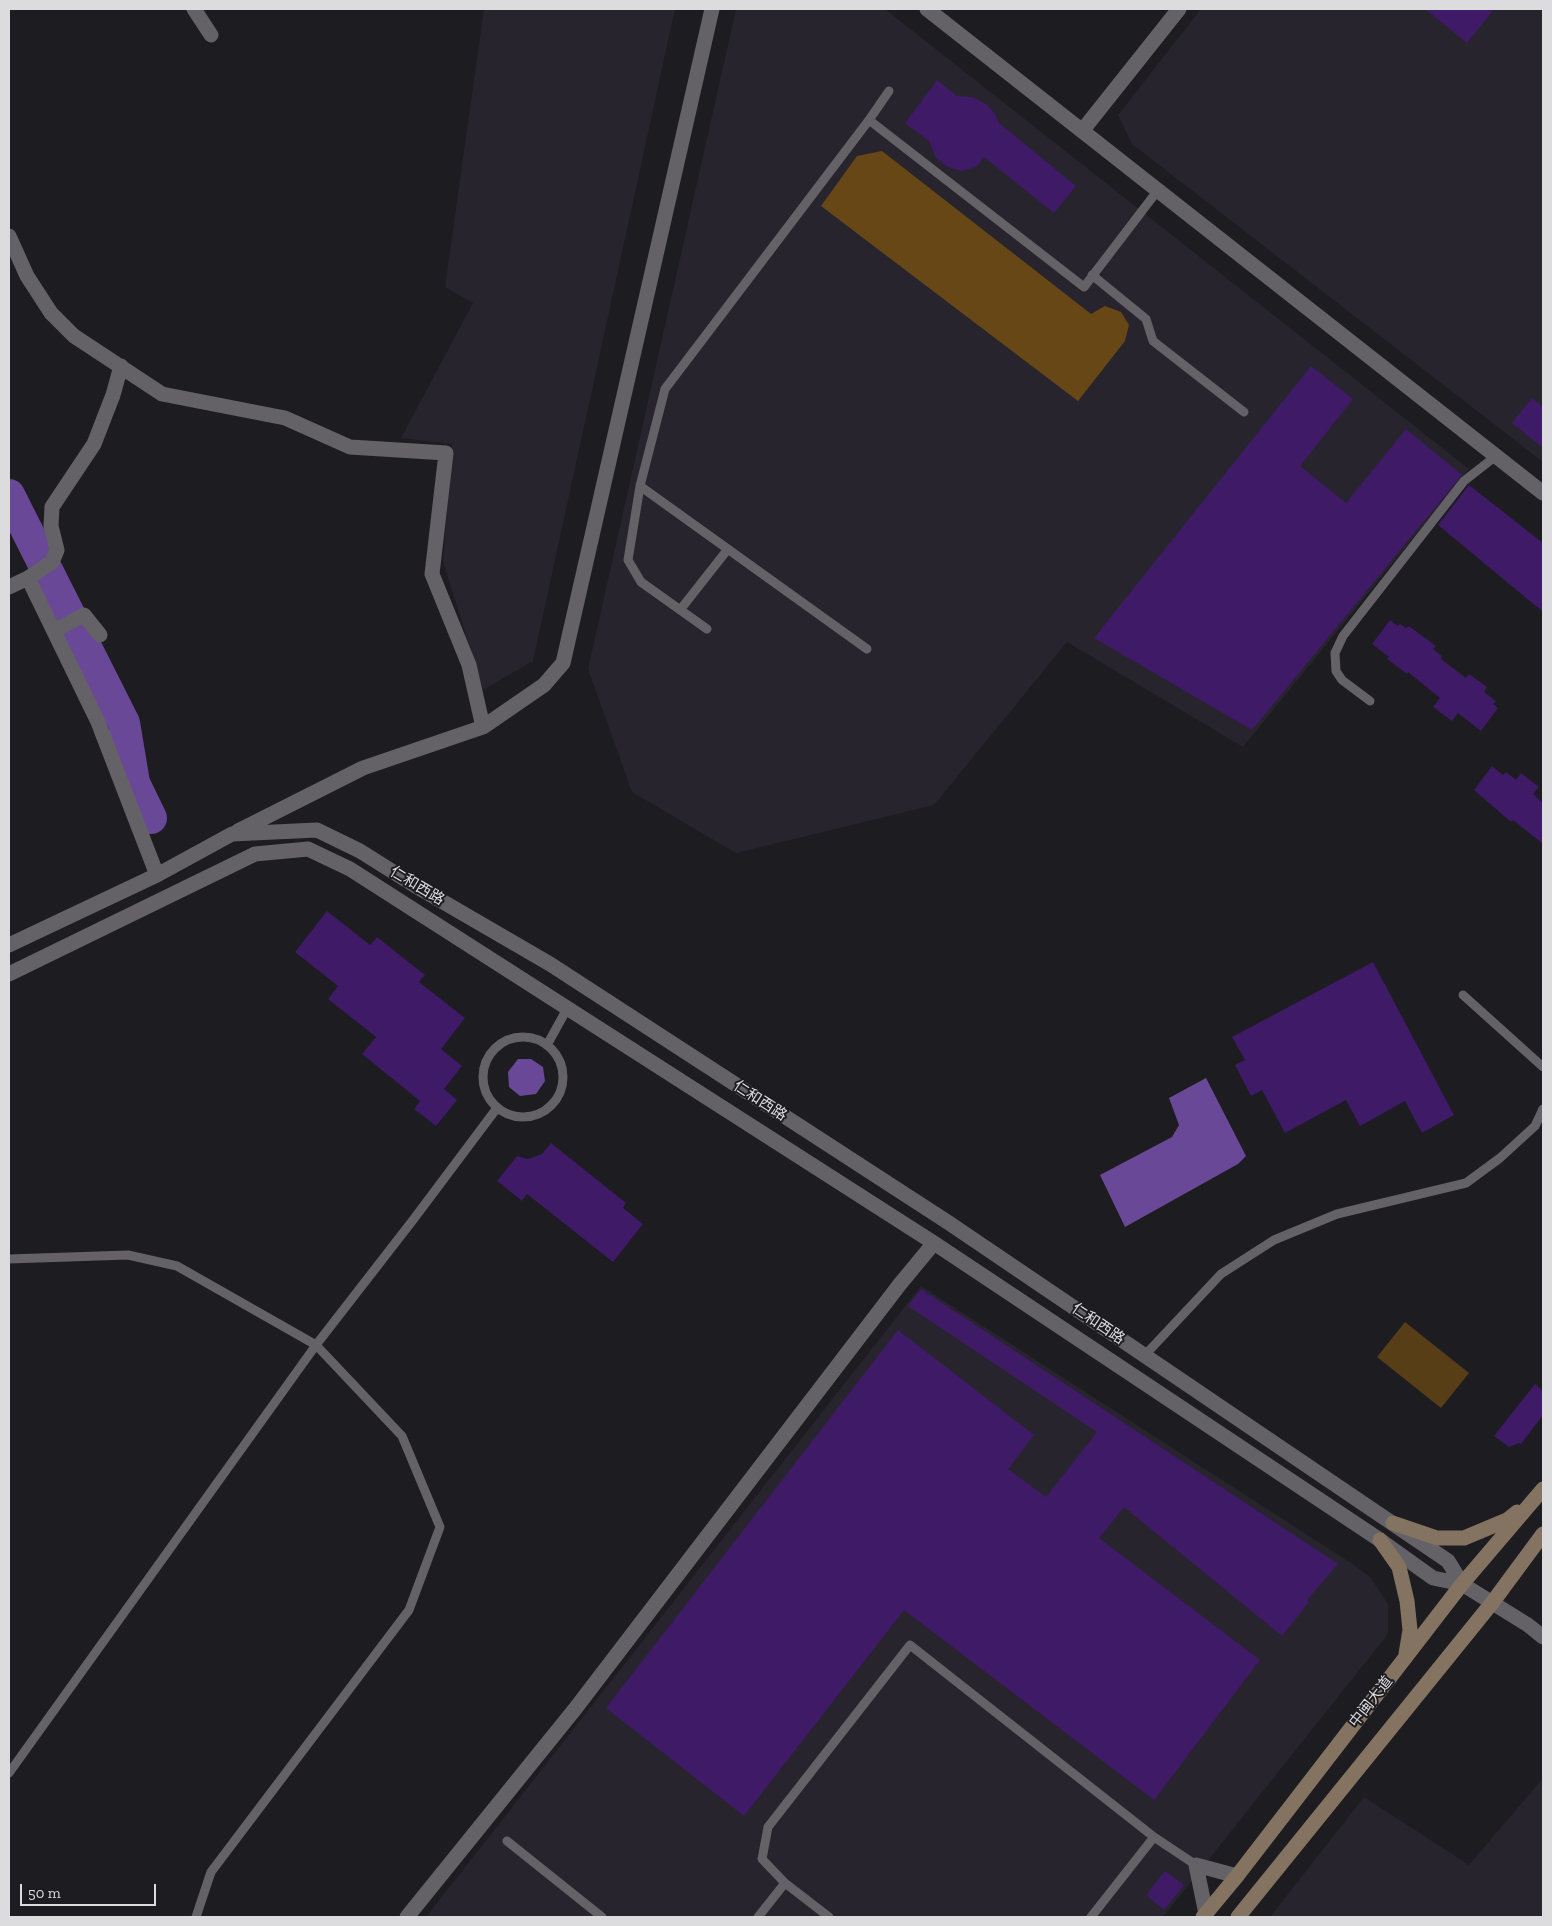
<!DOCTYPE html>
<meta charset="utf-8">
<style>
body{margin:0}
#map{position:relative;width:1552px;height:1926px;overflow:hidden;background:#1d1c21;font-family:"Zilla Slab",serif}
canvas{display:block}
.frame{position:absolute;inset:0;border:10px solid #dcdbde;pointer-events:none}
.scale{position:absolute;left:20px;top:1884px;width:136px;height:22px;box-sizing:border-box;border:2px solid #dcdbde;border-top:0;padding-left:6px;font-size:15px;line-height:18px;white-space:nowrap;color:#dcdbde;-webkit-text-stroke:4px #1d1c21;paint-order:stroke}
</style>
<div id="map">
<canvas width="1552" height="1926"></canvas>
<div class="frame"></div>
<div class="scale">50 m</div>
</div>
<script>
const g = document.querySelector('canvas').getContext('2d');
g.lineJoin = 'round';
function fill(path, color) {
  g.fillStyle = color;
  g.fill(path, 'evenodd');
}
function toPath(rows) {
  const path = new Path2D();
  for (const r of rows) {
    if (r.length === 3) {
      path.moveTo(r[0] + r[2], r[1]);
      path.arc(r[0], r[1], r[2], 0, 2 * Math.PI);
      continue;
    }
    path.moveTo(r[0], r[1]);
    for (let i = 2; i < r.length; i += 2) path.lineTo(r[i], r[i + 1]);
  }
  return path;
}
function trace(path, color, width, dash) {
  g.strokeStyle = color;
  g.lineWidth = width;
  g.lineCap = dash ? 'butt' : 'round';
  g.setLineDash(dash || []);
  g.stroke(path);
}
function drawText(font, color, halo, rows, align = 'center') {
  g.font = font + ' "Zilla Slab","Noto Sans SC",serif';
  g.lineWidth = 4;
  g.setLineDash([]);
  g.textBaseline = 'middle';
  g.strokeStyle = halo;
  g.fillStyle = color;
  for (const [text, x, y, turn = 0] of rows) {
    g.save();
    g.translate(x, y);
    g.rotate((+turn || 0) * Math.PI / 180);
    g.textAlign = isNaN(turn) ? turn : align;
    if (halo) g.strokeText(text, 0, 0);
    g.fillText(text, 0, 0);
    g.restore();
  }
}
const built = toPath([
 [484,9,675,9,533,661,483,690,443,561,452,444,401,438,473,303,445,287],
 [736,9,885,9,1469,469,1243,747,1067,642,934,805,736,853,632,792,588,669],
 [1201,9,1543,9,1543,462,1132,144,1118,115],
 [921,1286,1351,1563,1370,1577,1388,1604,1388,1634,1163,1917,426,1917],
 [1543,1778,1543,1917,1270,1917,1364,1797,1469,1865]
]);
const green = toPath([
 [1405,1322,1469,1373,1441,1408,1377,1357]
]);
const forest = toPath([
 [882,151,1091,314,1105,306,1121,312,1129,325,1125,341,1078,401,821,206,857,156]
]);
const water = toPath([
 [518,1059,531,1059,543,1067,545,1081,536,1094,520,1096,509,1087,508,1072],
 [1206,1078,1246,1156,1238,1164,1125,1227,1100,1175,1172,1137,1179,1125,1169,1098]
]);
const river = toPath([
 [9,495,124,723,134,783,151,818]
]);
const building = toPath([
 [1425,9,1494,9,1467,43],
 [937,80,957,96,972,97,986,104,995,114,999,123,1076,186,1054,213,984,157,976,167,961,171,948,167,936,158,929,141,905,123],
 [1311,366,1353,399,1300,466,1346,503,1406,429,1462,475,1252,730,1094,638],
 [1532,398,1543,407,1543,448,1512,423],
 [1469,485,1543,543,1543,612,1438,525],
 [1390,620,1398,626,1400,624,1406,628,1409,626,1436,646,1433,649,1442,656,1441,659,1466,678,1469,674,1487,687,1484,692,1496,701,1493,704,1498,708,1481,731,1458,713,1452,721,1433,707,1440,698,1408,672,1407,674,1387,659,1389,657,1372,644],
 [1492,766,1503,775,1506,772,1516,780,1521,773,1539,787,1533,794,1543,803,1543,844,1513,820,1511,822,1474,790],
 [327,911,370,945,377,937,425,975,419,982,465,1018,441,1049,462,1066,444,1089,457,1100,436,1126,414,1109,420,1101,362,1054,376,1037,328,999,338,986,295,952],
 [1373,962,1454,1115,1422,1133,1405,1101,1360,1126,1346,1100,1285,1133,1262,1090,1251,1096,1235,1065,1245,1060,1232,1037],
 [551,1143,626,1203,623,1208,643,1224,613,1262,527,1194,522,1201,497,1181,517,1156,528,1159,542,1154],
 [921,1289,1338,1564,1307,1600,1309,1602,1282,1636,1124,1507,1099,1538,1260,1660,1154,1800,904,1610,744,1816,606,1708,898,1330,1034,1435,1008,1469,1046,1497,1097,1432,908,1306],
 [1535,1384,1543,1391,1543,1415,1521,1444,1519,1443,1509,1447,1494,1436],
 [1165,1871,1184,1885,1164,1910,1146,1895]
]);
const lane = toPath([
 [869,120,1084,287,1158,190],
 [1092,275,1146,319,1153,341,1244,412],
 [640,486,628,560,641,582,707,629],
 [680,610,728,549],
 [867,649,640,486,665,389,869,120,889,91],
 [1370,701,1342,680,1336,671,1335,653,1343,636,1464,481,1496,456],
 [1463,995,1543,1067],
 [523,1077,40],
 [547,1045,568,1007],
 [9,1259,128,1255,177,1266,316,1345,402,1436,440,1527,409,1610,211,1872,196,1917],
 [1145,1355,1221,1274,1274,1240,1337,1214,1466,1183,1500,1158,1535,1126,1543,1109],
 [9,1773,316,1345,413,1220,497,1108],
 [507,1841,602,1917],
 [758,1917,785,1883],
 [829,1917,785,1883,762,1859,768,1827,910,1645,1154,1837,1196,1865],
 [1091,1917,1154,1837]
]);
const street = toPath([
 [194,9,211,35],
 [927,9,1543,493],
 [1082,131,1179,9],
 [9,236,27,276,51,313,74,336,162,394,285,418,350,447,446,453,432,574,469,665,483,727],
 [28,578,52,562,57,550,51,526,52,507,94,444,113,395,121,366],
 [9,587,28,578,98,722,157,875],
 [54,631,84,615,100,635],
 [238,831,363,768,483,727,544,685,563,663,712,9],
 [9,945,157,875,232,834,317,830,360,851,414,885,550,964,949,1223,1448,1561,1462,1584],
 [9,974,255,854,308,849,350,869,934,1243,1380,1540,1433,1578,1462,1584,1528,1625,1543,1637],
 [1206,1914,1196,1865,1237,1876],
 [407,1917,575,1709,900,1284,934,1243]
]);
const secondary = toPath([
 [1393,1523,1437,1538,1464,1538,1507,1520,1517,1512],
 [1380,1540,1399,1567,1407,1601,1410,1630,1406,1654],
 [1203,1917,1237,1876,1462,1584,1543,1489],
 [1238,1917,1492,1603,1543,1534]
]);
const streetNames = [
 ["仁和西路",417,886,31],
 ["仁和西路",760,1101,33],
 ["仁和西路",1098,1324,34],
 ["中闽大道",1371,1702,-52]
];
fill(built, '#27242e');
fill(green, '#583e17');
fill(forest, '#674716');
fill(water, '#694898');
trace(river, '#694898', 32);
fill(building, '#3e1a67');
trace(lane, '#646267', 9);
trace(street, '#646267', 15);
trace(secondary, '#847360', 15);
drawText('15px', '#dcdbde', '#1d1c21', streetNames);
</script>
